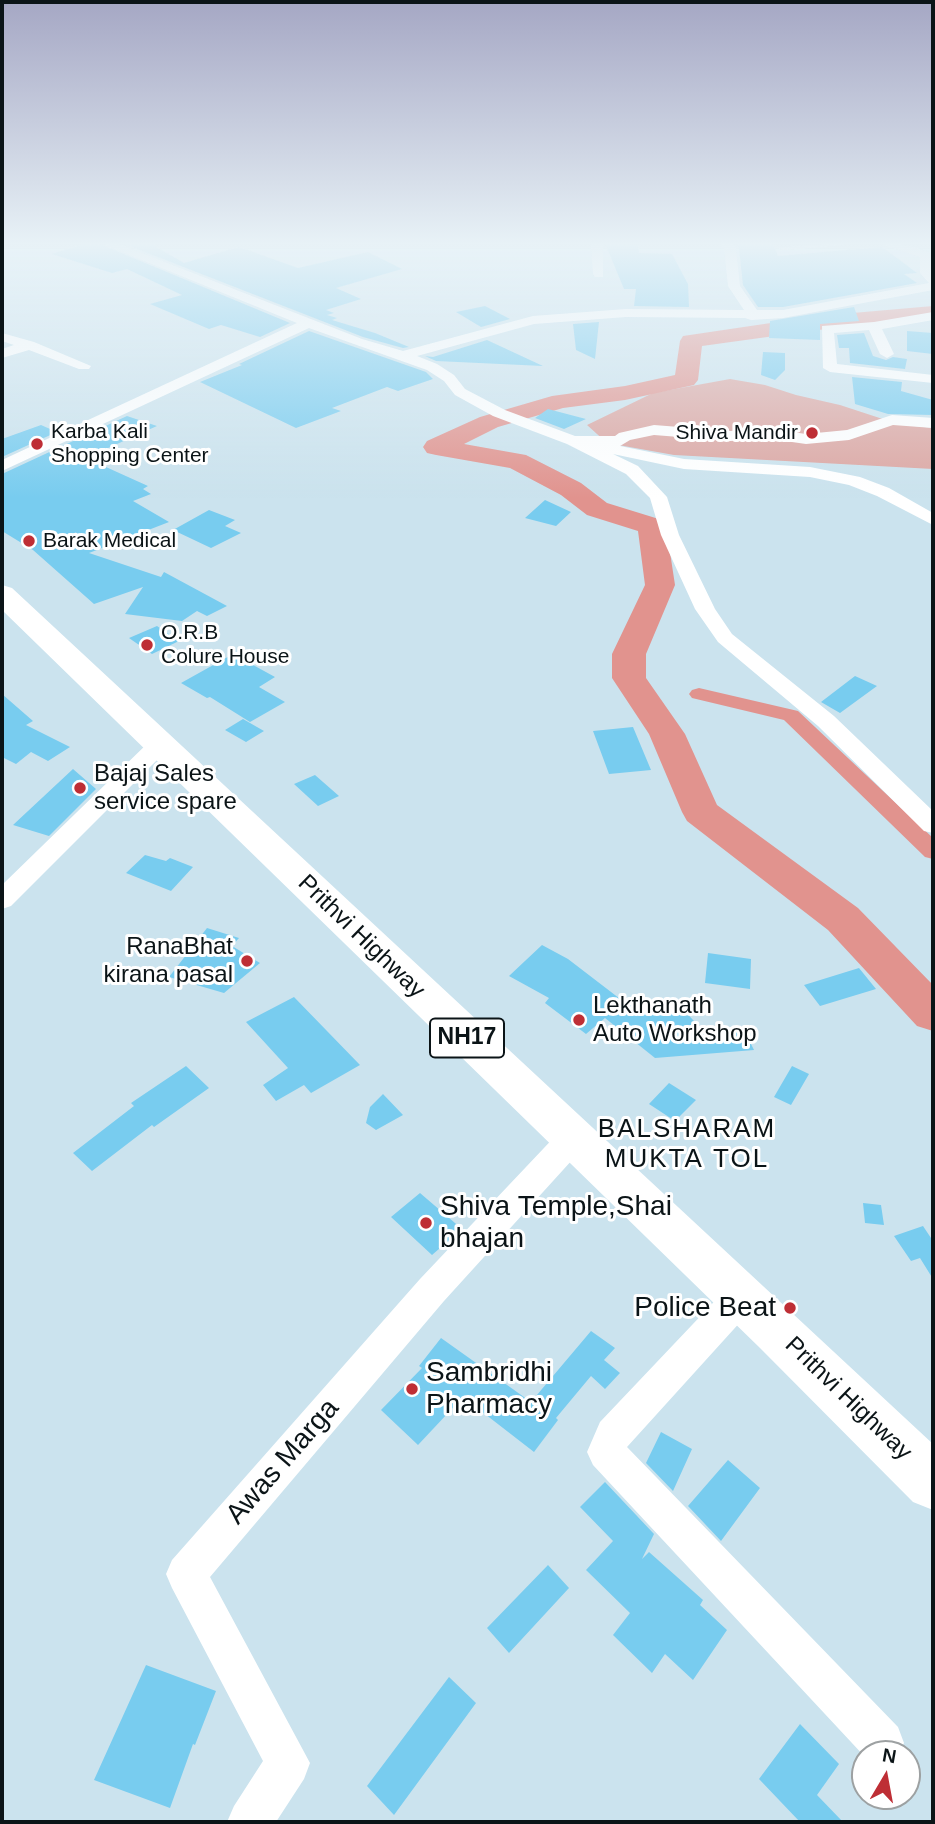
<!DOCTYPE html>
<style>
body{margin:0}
#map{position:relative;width:935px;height:1824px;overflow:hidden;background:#cbe3ee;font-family:Helvetica,sans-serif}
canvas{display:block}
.frame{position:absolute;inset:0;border:4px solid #0b1417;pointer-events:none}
.north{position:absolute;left:851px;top:1740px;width:70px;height:70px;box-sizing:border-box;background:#fff;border:2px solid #9da1a2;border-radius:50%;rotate:10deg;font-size:19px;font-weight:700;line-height:28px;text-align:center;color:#0b1417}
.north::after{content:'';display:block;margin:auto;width:24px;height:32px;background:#be2e35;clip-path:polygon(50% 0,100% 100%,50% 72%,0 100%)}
</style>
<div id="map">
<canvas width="935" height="1824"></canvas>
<div class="frame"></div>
<div class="north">N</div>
</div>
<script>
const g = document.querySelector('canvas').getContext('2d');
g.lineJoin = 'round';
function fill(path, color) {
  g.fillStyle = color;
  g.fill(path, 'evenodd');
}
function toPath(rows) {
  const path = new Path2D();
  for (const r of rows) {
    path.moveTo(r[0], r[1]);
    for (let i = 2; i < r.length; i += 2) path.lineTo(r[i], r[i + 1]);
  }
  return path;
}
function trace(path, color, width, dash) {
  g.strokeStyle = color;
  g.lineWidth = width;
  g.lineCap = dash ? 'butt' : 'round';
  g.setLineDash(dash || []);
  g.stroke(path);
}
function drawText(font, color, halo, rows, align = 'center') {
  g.font = font + ' Helvetica,sans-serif';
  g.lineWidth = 6;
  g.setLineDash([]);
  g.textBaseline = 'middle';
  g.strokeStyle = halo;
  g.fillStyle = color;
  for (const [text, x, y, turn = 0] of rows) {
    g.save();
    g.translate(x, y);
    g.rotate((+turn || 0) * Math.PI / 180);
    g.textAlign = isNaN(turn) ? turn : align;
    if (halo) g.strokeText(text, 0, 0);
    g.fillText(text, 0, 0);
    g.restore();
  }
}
const green = toPath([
 [730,379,765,385,796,395,840,405,898,424,933,428,933,469,674,455,607,443,587,425,653,393]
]);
const canal = toPath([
 [699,688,798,711,933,838,933,859,925,857,784,720,692,698,689,694,692,690,699,688]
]);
const river = toPath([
 [933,306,933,318,818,330,702,346,698,380,694,385,625,400,563,408,498,427,464,444,526,455,581,483,607,503,662,520,666,526,675,585,646,654,646,678,685,734,717,805,858,908,933,985,933,1031,917,1026,828,930,687,821,682,812,649,734,612,678,612,654,645,585,638,531,587,515,561,495,510,468,436,455,427,453,423,447,427,441,480,417,552,396,625,386,675,375,680,341,683,336,818,316,933,306]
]);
const building = toPath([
 [87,243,97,243,290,323,260,337,221,325,209,329,150,304,182,295,127,269,112,273,52,254],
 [122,243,156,243,156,247,184,263,239,247,298,268,368,252,402,269,336,288,361,299,326,310,334,313,327,315,337,318,332,320,375,333,409,347,403,348,363,337],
 [605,243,638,245,639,253,672,254,688,284,689,307,634,306,636,289,624,289],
 [735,243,772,243,778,256,882,247,917,273,904,274,917,283,783,307,758,307,743,285,739,248],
 [485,306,510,319,481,327,456,312],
 [854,307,859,321,820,324,820,340,769,338,770,321],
 [599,322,595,359,576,350,573,324],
 [309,331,426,372,433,379,398,391,387,387,332,408,341,411,296,428,200,382,242,365,239,364],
 [907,331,933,333,933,354,907,351],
 [864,333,873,356,886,360,893,357,907,359,905,369,850,363,849,348,839,348,837,335],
 [487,340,543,366,436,361,425,356,433,357],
 [763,352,785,353,785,370,775,380,761,375],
 [852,377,902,382,901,391,933,400,933,415,888,414,855,404],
 [548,409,586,419,564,429,535,418],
 [127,416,157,426,86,458,148,486,143,489,151,494,133,501,169,522,89,553,161,577,164,572,227,606,207,616,197,611,182,621,125,614,143,587,94,604,33,550,2,531,2,474],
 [41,425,57,432,2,457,2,439],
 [545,500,571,512,556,526,525,518],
 [209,510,235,520,225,526,241,533,211,548,173,530],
 [157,626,179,641,152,654,129,638],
 [233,654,275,677,259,687,285,702,250,722,210,697,207,698,181,683],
 [855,676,877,686,840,713,821,702],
 [2,694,33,721,26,725,70,747,48,761,31,752,16,764,2,757],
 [243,719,264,731,246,742,225,730],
 [633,727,651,770,609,774,593,731],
 [73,769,96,789,49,836,13,825],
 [315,775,339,796,318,806,294,784],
 [145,855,166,861,170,858,193,867,171,891,126,873],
 [207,928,239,938,232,946,260,963,224,993,169,977],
 [542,945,568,959,628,1005,672,997,704,1032,743,1028,754,1050,655,1058,605,1018,586,1034,545,1003,549,998,509,976],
 [708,953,751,959,750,989,705,983],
 [859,968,876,989,820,1006,804,985],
 [294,997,360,1065,311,1093,304,1085,276,1101,263,1085,288,1068,246,1022],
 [186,1066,209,1088,154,1127,152,1125,92,1171,73,1153,134,1106,131,1103],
 [792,1066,809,1074,791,1105,774,1097],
 [669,1083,696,1100,675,1121,649,1104],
 [383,1094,403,1115,376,1130,366,1123,370,1107],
 [420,1193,462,1229,432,1255,391,1217],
 [863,1203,881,1205,884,1225,865,1223],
 [923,1226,933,1241,933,1279,920,1258,911,1261,894,1236],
 [591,1331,615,1348,604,1360,620,1373,605,1389,591,1376,556,1418,558,1420,534,1452,463,1397,418,1445,381,1410,422,1368,419,1366,441,1338,531,1402],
 [661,1432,692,1449,673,1491,646,1463],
 [728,1460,760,1488,721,1541,688,1506],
 [605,1482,654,1534,642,1559,649,1552,703,1600,700,1605,727,1630,693,1680,665,1654,652,1673,613,1635,630,1613,586,1570,613,1541,580,1507],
 [548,1565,569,1588,509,1653,487,1628],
 [146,1665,216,1691,195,1745,193,1744,170,1808,94,1780],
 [449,1677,476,1703,394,1815,367,1786],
 [800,1724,839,1764,817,1795,843,1822,800,1822,759,1779]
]);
const service = toPath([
 [837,243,864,243,782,250,779,248,837,243]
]);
const minor = toPath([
 [100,243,116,243,362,339,403,351,533,316,626,309,744,310,728,286,724,248,720,243,732,243,736,248,740,286,757,310,783,310,929,283,920,273,920,257,879,243,897,243,930,252,933,290,783,318,751,320,745,318,626,317,534,324,417,356,437,364,454,375,465,389,505,410,575,436,615,436,619,433,654,425,730,431,771,429,806,434,847,430,892,415,933,418,933,428,893,425,849,440,806,444,771,439,730,441,654,435,630,440,620,446,684,459,810,467,860,477,889,488,933,513,933,525,877,496,849,485,810,477,684,469,613,454,638,466,667,497,679,535,715,609,732,634,834,716,933,811,933,833,924,831,818,726,718,642,695,609,661,535,650,498,626,474,567,444,493,416,455,395,444,381,427,370,309,328,2,471,2,460,297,323,100,243],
 [591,243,603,243,603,277,595,277,593,274,591,243],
 [933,312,933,320,882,329,894,354,887,358,880,354,869,330,834,333,837,364,933,375,933,383,830,372,823,368,822,326,874,322,933,312],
 [2,333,34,342,91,366,89,369,79,369,29,350,2,358,2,349,14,345,2,341,2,333],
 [160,737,168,739,171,744,168,749,11,906,2,909,2,885,152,739,160,737],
 [572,1126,583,1130,588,1139,583,1148,444,1301,210,1577,310,1763,304,1779,276,1822,227,1822,234,1806,263,1761,172,1588,166,1574,172,1560,420,1279,561,1130,572,1126],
 [741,1281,753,1286,758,1297,753,1308,627,1447,898,1727,904,1743,899,1754,865,1754,865,1757,593,1465,587,1452,600,1422,729,1286,741,1281]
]);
const trunk = toPath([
 [2,585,12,588,933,1444,933,1510,913,1502,760,1348,2,610,2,585]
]);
const markers = [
 [812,433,7,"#be2e35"],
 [37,444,7,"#be2e35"],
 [29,541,7,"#be2e35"],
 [147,645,7,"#be2e35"],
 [80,788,7,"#be2e35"],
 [247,961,7,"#be2e35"],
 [579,1020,7,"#be2e35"],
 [426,1223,7,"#be2e35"],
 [790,1308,7,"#be2e35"],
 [412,1389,7,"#be2e35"]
];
const farPoinames = [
 ["Karba Kali",51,432],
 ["Shopping Center",51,456],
 ["Shiva Mandir",798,433,"right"],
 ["Barak Medical",43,541],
 ["O.R.B",161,633],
 ["Colure House",161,657]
];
const shields = [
 [467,1038,74]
];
const shieldNames = [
 ["NH17",467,1038]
];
const poiNames = [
 ["Bajaj Sales",94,774],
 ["service spare",94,802],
 ["RanaBhat",233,947,"right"],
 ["kirana pasal",233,975,"right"],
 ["Lekthanath",593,1006],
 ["Auto Workshop",593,1034]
];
const streetNames = [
 ["Prithvi Highway",361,937,44],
 ["Prithvi Highway",848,1399,44]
];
const neighbourhoodNames = [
 ["BALSHARAM",687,1130],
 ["MUKTA TOL",687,1160]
];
const nearPoinames = [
 ["Shiva Temple,Shai",440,1207],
 ["bhajan",440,1239],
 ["Police Beat",776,1308,"right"],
 ["Sambridhi",426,1373],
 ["Pharmacy",426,1405]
];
const nearStreetnames = [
 ["Awas Marga",283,1462,-49]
];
fill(green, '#dca6a2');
fill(canal, '#e1938e');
fill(river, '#e1938e');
fill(building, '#78ccef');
fill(service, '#fff');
fill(minor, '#fff');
fill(trunk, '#fff');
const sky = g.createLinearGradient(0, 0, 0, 498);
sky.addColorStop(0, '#a5a7c4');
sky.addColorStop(0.49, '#e8f2f7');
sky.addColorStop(1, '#e8f2f700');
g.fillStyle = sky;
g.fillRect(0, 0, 935, 498);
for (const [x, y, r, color] of markers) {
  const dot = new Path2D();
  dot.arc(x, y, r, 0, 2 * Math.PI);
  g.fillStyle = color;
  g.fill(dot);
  trace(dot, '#fff', 2.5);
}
drawText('21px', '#0b1417', '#fff', farPoinames, 'left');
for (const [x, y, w] of shields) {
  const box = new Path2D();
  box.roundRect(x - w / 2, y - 19.5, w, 39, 5);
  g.fillStyle = '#fff';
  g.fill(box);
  trace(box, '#0b1417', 2);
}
drawText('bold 23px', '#0b1417', null, shieldNames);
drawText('24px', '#0b1417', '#fff', poiNames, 'left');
drawText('24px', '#0b1417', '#fff', streetNames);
g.letterSpacing = '2px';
drawText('26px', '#0b1417', '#fff', neighbourhoodNames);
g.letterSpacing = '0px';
drawText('28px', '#0b1417', '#fff', nearPoinames, 'left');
drawText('28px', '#0b1417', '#fff', nearStreetnames);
</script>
